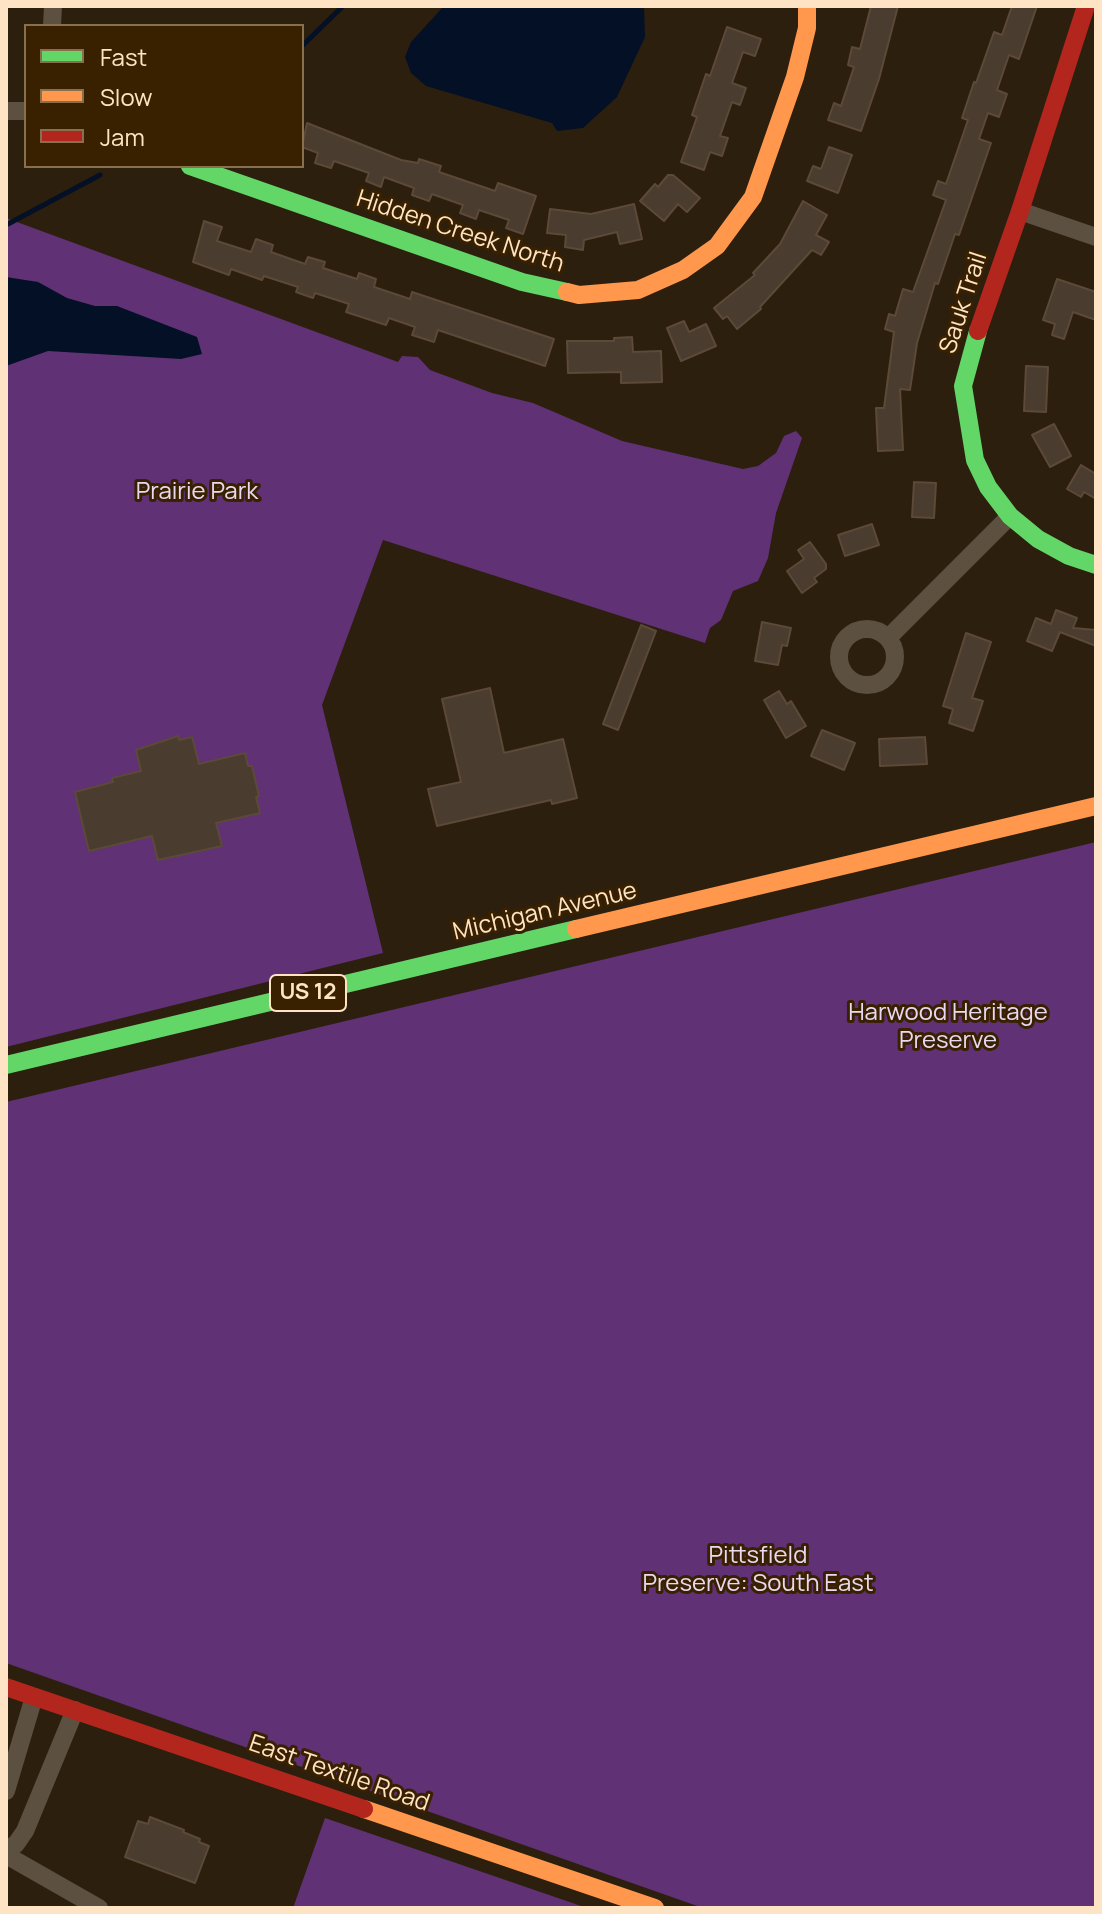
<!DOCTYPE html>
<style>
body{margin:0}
#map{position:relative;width:1102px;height:1914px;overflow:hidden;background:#2c1f0d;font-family:Manrope,sans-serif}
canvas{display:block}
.frame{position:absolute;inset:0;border:8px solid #fee4c4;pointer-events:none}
.legend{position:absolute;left:24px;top:24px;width:280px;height:144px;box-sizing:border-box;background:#392100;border:2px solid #886f4e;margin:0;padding:10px 14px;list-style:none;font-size:24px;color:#fee4c4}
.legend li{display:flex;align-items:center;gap:16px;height:40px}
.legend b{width:40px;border:2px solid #886f4e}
</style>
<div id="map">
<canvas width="1102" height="1914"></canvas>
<div class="frame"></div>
<ul class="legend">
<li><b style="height:10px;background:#63d668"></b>Fast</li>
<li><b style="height:10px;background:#ff974d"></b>Slow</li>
<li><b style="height:10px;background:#b3261e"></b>Jam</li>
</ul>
</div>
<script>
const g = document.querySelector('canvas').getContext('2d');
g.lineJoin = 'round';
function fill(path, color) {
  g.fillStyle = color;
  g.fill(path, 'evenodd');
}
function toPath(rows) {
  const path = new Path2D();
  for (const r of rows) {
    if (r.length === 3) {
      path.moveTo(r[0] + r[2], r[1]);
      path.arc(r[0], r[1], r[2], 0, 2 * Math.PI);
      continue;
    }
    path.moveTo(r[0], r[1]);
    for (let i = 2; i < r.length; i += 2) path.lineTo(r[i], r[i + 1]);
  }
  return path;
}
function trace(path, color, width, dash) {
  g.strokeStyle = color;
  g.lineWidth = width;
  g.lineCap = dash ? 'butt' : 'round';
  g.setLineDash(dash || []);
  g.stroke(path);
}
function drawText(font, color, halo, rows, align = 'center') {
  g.font = font + ' Manrope,sans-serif';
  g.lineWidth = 6;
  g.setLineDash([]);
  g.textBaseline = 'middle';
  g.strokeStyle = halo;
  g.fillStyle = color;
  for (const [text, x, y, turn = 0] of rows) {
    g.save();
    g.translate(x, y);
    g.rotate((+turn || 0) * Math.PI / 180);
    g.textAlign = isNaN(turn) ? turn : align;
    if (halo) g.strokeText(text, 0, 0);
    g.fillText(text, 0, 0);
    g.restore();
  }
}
const green = toPath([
 [6,218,398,362,402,356,418,357,430,370,492,393,533,403,622,441,743,469,758,466,776,453,784,436,796,431,802,438,776,513,768,558,758,581,733,591,721,620,710,628,705,643,383,540,322,705,383,953,6,1047],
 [1096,842,1096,1908,703,1908,6,1663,6,1102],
 [325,1818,587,1908,293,1908]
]);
const water = toPath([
 [444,6,644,6,645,37,617,97,583,128,557,131,552,123,426,86,411,73,405,57,411,42],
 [6,277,38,282,67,298,95,306,117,306,197,337,202,354,181,359,48,351,6,366]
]);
const stream = toPath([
 [302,46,343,6],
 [8,224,100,175]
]);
const building = toPath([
 [871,6,898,6,879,79,861,131,828,120,834,103,841,106,854,67,848,65,852,47,860,49,871,6],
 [1012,6,1037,6,1019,59,1009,55,997,90,1007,94,999,117,988,113,979,139,991,143,959,235,955,234,938,284,935,283,917,343,910,390,900,389,903,450,878,451,876,408,884,408,894,332,885,329,889,314,895,316,903,289,913,292,946,200,933,195,938,181,946,184,968,120,962,118,974,82,976,83,994,32,1002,35,1012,6],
 [727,27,761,39,755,56,743,52,732,83,746,88,740,105,732,102,720,136,728,138,722,156,710,152,704,170,681,162,697,117,692,115,706,74,710,76,727,27],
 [307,123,401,160,418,163,419,159,441,166,439,172,495,191,498,183,536,196,523,234,506,228,509,220,479,210,476,219,460,213,463,205,432,194,429,201,412,195,414,188,384,177,381,187,366,181,369,173,334,161,331,168,315,163,318,153,302,147,307,123],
 [829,147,852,155,838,193,807,181,813,166,821,169,829,147],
 [668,175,673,175,700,198,687,212,678,204,664,221,640,201,655,184,658,187,668,175],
 [803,201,827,215,816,235,829,242,821,255,812,250,760,307,761,309,737,329,727,316,723,319,714,308,755,275,753,273,780,244,803,201],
 [634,204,642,239,620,244,617,232,584,240,583,250,565,247,566,235,547,233,550,209,591,214,634,204],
 [204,221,222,227,217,241,251,252,256,239,273,245,271,252,305,264,308,257,325,262,323,268,357,279,359,273,376,279,374,287,410,299,412,292,554,339,545,366,438,330,434,342,412,335,415,327,389,318,386,325,346,312,349,304,315,293,313,298,296,292,298,287,264,276,262,280,231,269,229,275,193,262,204,221],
 [1057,279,1096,292,1096,320,1073,312,1064,339,1052,335,1055,324,1043,320,1057,279],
 [684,321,689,332,706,324,716,346,681,361,667,328,684,321],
 [632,337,633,352,661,351,662,382,621,383,621,372,568,373,567,341,614,341,614,338,632,337],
 [1026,366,1048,367,1046,412,1024,411,1026,366],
 [1054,424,1071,456,1050,467,1032,435,1054,424],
 [1081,465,1096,474,1096,499,1084,492,1081,497,1067,489,1081,465],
 [914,482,936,483,934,518,912,517,914,482],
 [872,524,879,545,845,556,838,535,872,524],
 [810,542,826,564,826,569,814,578,817,582,802,593,787,571,804,559,798,550,810,542],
 [1056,610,1077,618,1073,628,1096,630,1096,646,1060,632,1052,651,1027,641,1036,618,1051,624,1056,610],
 [762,622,791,628,787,646,782,645,778,665,755,661,762,622],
 [641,625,656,631,618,730,603,724,641,625],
 [966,633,991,642,972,698,983,701,973,731,949,723,953,709,943,706,966,633],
 [490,688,504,753,563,739,577,798,552,804,551,800,437,826,428,789,461,782,442,699,490,688],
 [779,691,787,704,791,701,806,726,786,738,764,700,779,691],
 [822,730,855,743,844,770,811,756,822,730],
 [178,736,179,740,192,737,199,764,245,753,248,766,252,766,259,796,256,797,260,813,216,823,222,846,158,860,152,836,89,851,75,792,113,782,112,778,141,771,136,750,178,736],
 [925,737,927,764,880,766,879,739,925,737],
 [150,1817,184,1830,183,1832,200,1839,199,1842,209,1846,195,1883,125,1857,138,1821,148,1824,150,1817]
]);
const street = toPath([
 [52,26,53,6],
 [6,111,26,111],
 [1020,211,1096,237],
 [867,657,28],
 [888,638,1010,516],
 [6,1791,34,1697],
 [6,1850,16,1844,25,1831,75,1710],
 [6,1855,99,1908]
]);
const fast = toPath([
 [190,166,522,282,567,292],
 [978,331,963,386,975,460,988,487,1010,516,1038,539,1069,556,1096,565],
 [6,1065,576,929]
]);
const slow = toPath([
 [567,292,579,295,638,290,683,270,717,246,753,197,795,77,807,28,807,6],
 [576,929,1096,806],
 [364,1809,655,1908]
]);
const jam = toPath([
 [978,331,1020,211,1086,6],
 [6,1687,364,1809]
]);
const shields = [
 [308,993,76]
];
const shieldNames = [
 ["US 12",308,993]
];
const streetNames = [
 ["Hidden Creek North",460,232,18],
 ["Sauk Trail",964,303,-72],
 ["Michigan Avenue",545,912,-13],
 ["East Textile Road",339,1774,19]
];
const parkNames = [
 ["Prairie Park",197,492],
 ["Harwood Heritage",948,1013],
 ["Preserve",948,1041],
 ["Pittsfield",758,1556],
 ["Preserve: South East",758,1584]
];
fill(green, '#603175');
fill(water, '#041026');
trace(stream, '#041026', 5);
fill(building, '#4a3c2f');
trace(building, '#5c4938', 2);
trace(street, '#5c5040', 18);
trace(fast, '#63d668', 18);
trace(slow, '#ff974d', 18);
trace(jam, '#b3261e', 18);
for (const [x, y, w] of shields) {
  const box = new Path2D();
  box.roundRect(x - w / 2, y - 18, w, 36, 6);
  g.fillStyle = '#392100';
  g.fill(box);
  trace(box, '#fee4c4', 2);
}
drawText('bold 22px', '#fee4c4', null, shieldNames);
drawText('24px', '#fee4c4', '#392100', streetNames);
drawText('24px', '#e8d9f2', '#392100', parkNames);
</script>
